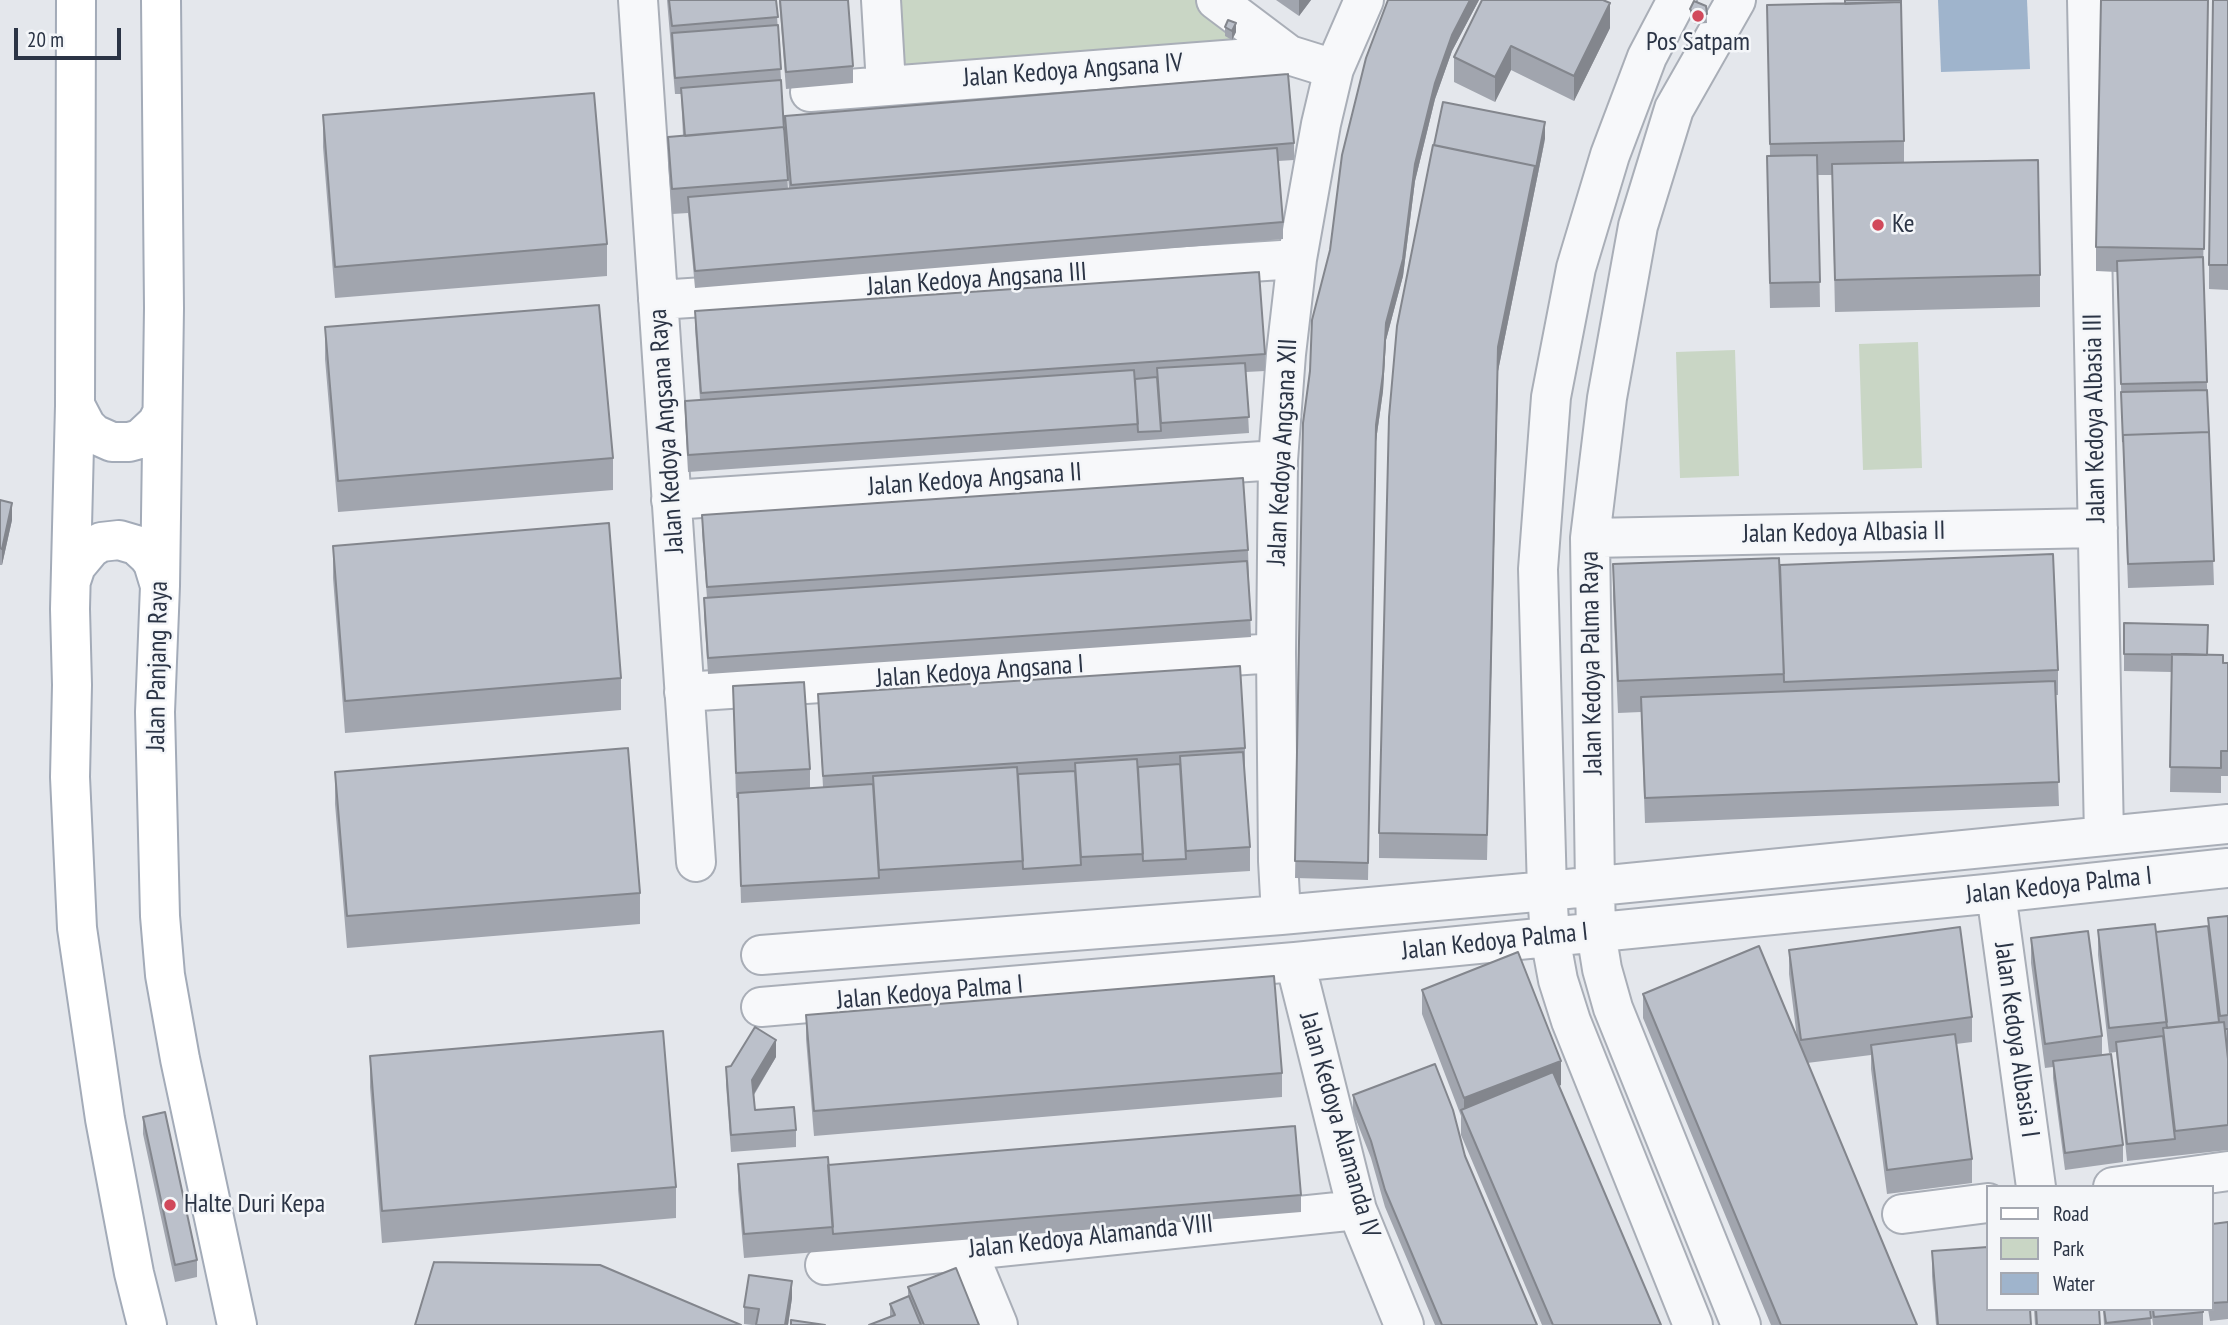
<!DOCTYPE html>
<style>
body{margin:0}
#map{position:relative;width:2228px;height:1325px;overflow:hidden;background:#e4e7ec;font-family:"PT Sans Narrow",sans-serif}
canvas{display:block}
.legend{position:absolute;left:1986px;top:1185px;width:228px;height:126px;box-sizing:border-box;background:#f4f6f9;border:2px solid #a4a8b1;margin:0;padding:9px 12px;list-style:none;font-size:21px;color:#2b3445}
.legend li{display:flex;align-items:center;gap:14px;height:35px}
.legend b{width:35px;border:2px solid #a4a8b1}
.scale{position:absolute;left:14px;top:28px;width:107px;height:32px;box-sizing:border-box;border:4px solid #2b3445;border-top:0;padding-left:9px;font-size:21px;line-height:24px;white-space:nowrap;color:#2b3445;-webkit-text-stroke:5px #f4f6f9;paint-order:stroke}
</style>
<div id="map">
<canvas width="2228" height="1325"></canvas>
<ul class="legend">
<li><b style="height:9px;background:#fff"></b>Road</li>
<li><b style="height:19px;background:#c9d6c5"></b>Park</li>
<li><b style="height:19px;background:#9fb4cc"></b>Water</li>
</ul>
<div class="scale">20 m</div>
</div>
<script>
const g = document.querySelector('canvas').getContext('2d');
g.lineJoin = 'round';
function fill(path, color) {
  g.fillStyle = color;
  g.fill(path, 'evenodd');
}
function toPath(rows) {
  const path = new Path2D();
  for (const r of rows) {
    path.moveTo(r[0], r[1]);
    for (let i = 2; i < r.length; i += 2) path.lineTo(r[i], r[i + 1]);
  }
  return path;
}
function trace(path, color, width, dash) {
  g.strokeStyle = color;
  g.lineWidth = width;
  g.lineCap = dash ? 'butt' : 'round';
  g.setLineDash(dash || []);
  g.stroke(path);
}
function drawText(font, color, halo, rows, align = 'center') {
  g.font = font + ' "PT Sans Narrow",sans-serif';
  g.lineWidth = 5;
  g.setLineDash([]);
  g.textBaseline = 'middle';
  g.strokeStyle = halo;
  g.fillStyle = color;
  for (const [text, x, y, turn = 0] of rows) {
    g.save();
    g.translate(x, y);
    g.rotate((+turn || 0) * Math.PI / 180);
    g.textAlign = isNaN(turn) ? turn : align;
    if (halo) g.strokeText(text, 0, 0);
    g.fillText(text, 0, 0);
    g.restore();
  }
}
const green = toPath([
 [878,0,1196,0,1267,49,879,84],
 [1918,342,1922,468,1863,470,1859,344],
 [1735,350,1739,476,1680,478,1676,352]
]);
const water = toPath([
 [1938,0,2027,0,2030,69,1941,72]
]);
const street = toPath([
 [638,0,696,862],
 [881,0,886,85],
 [1216,0,1289,55],
 [1677,0,1647,57,1610,155,1576,268,1551,397,1538,569,1547,891,1550,937,1558,980,1571,1021,1693,1325],
 [1736,0,1674,109,1638,226,1607,398,1590,538,1595,886,1596,932,1602,969,1613,1008,1741,1325],
 [2087,0,2104,836],
 [810,92,1289,55,1334,69],
 [658,300,1297,259],
 [671,500,1278,460],
 [1590,538,2098,528],
 [684,692,1276,653],
 [1996,893,2036,1187],
 [1281,915,1278,861,1276,653,1278,460,1286,354,1297,259,1321,124,1334,69,1364,0],
 [761,955,1281,915,1547,891,2228,824],
 [1295,962,1357,1210,1404,1325],
 [761,1007,1295,962,1996,893,2228,868],
 [2113,1187,2228,1171],
 [1902,1214,1988,1203],
 [967,1250,998,1325],
 [825,1265,1357,1210]
]);
const primary = toPath([
 [76,0,75,405,70,609,72,685,70,777,77,928,105,1119,134,1273,147,1325],
 [161,0,164,308,160,586,155,712,160,916,165,975,180,1059,237,1325],
 [75,405,86,426,94,434,112,442,129,442,140,439,157,423,162,413],
 [71,581,76,566,91,548,101,542,119,540,136,545,148,556,153,563,160,586]
]);
const wall = toPath([
 [667,0,776,0,788,189,789,189,785,132,785,116,1294,143,1294,160,1278,161,1283,222,1283,239,695,288,688,213,672,214,668,162,668,137,683,136,681,94,675,94],
 [779,0,848,0,853,66,853,83,786,89],
 [1276,0,1311,0,1299,16],
 [1388,0,1479,0,1452,51,1435,99,1415,181,1403,276,1386,340,1383,391,1376,441,1368,880,1295,878,1303,423,1330,250],
 [2208,0,2203,273,2214,585,2128,588,2117,272,2096,271,2096,247],
 [2228,0,2228,290,2209,289,2209,265],
 [1767,5,1904,141,1904,163,2040,275,2040,307,1835,312,1832,175,1818,175,1820,307,1770,308,1767,180,1767,156,1770,155],
 [1706,6,1707,23,1695,24,1690,17,1690,9],
 [1225,27,1236,32,1232,40,1225,36],
 [1610,28,1574,101,1511,70,1495,102,1454,82,1454,57],
 [323,115,607,244,607,276,335,298,323,147],
 [1545,139,1498,371,1487,860,1379,858,1379,833],
 [695,311,1265,354,1265,371,1246,372,1249,433,688,472,685,418,685,401,700,400,695,328],
 [325,327,613,458,613,490,338,512,325,359],
 [0,500,12,520,2,565,0,565],
 [702,515,1248,550,1251,637,708,674,704,615,704,598,707,598,702,532],
 [333,546,621,678,621,710,345,733,333,578],
 [1613,564,1780,565,2058,670,2058,695,2055,695,2059,806,1645,823,1641,712,1618,713,1613,596],
 [2124,623,2208,655,2223,663,2228,663,2228,776,2221,776,2221,793,2170,792,2172,672,2124,671],
 [733,686,810,769,810,788,823,787,818,694,1245,748,1245,765,1244,765,1250,847,1250,871,741,903,738,798,736,798],
 [335,772,640,893,640,924,347,948,335,804],
 [2228,916,2228,1150,2127,1161,2116,1052,2109,1053,2098,955,2098,930,2156,932,2208,926,2208,918],
 [2031,938,2102,1036,2102,1055,2123,1145,2123,1162,2065,1170,2053,1078,2053,1067,2045,1068,2031,963],
 [1789,950,1972,1017,1972,1042,1956,1044,1972,1159,1972,1183,1887,1194,1871,1069,1871,1055,1807,1063,1917,1325,1771,1325,1643,1018,1643,994,1797,1038,1789,974],
 [1422,990,1561,1085,1559,1086,1661,1325,1542,1325,1461,1135,1461,1116,1422,1014],
 [806,1015,1282,1073,1282,1097,814,1136,806,1039],
 [370,1056,676,1187,676,1218,382,1243,370,1087],
 [776,1057,754,1095,755,1110,796,1130,796,1147,731,1152,726,1084,726,1067],
 [1353,1095,1537,1325,1435,1325,1385,1207,1371,1158,1353,1112],
 [143,1117,197,1260,197,1277,175,1282,143,1134],
 [738,1164,828,1165,1301,1195,1301,1212,744,1258,738,1189],
 [2228,1222,2228,1319,2210,1321,2208,1309,2212,1309,2212,1224],
 [1932,1251,2031,1325,1936,1325,1932,1276],
 [908,1287,979,1325,869,1325,890,1317,890,1304,908,1297],
 [792,1298,788,1325,752,1325,744,1324,744,1307],
 [2034,1309,2099,1309,2100,1325,2035,1325],
 [2103,1309,2150,1309,2151,1325,2104,1325],
 [2151,1309,2203,1309,2203,1325,2153,1325]
]);
const shadedWall = toPath([
 [1299,0,1311,0,1299,16],
 [1470,0,1479,0,1452,51,1435,99,1415,181,1403,276,1386,340,1383,391,1376,441,1368,880,1376,425,1386,323,1415,164,1435,83,1452,35],
 [1610,3,1610,28,1574,101,1574,76],
 [1236,23,1236,32,1232,40,1232,31],
 [1511,46,1511,70,1495,102,1495,77],
 [1545,122,1545,139,1498,371,1487,860,1498,347,1535,166],
 [12,503,12,520,2,565,2,549],
 [776,1040,776,1057,752,1097,752,1080],
 [1561,1061,1561,1085,1466,1122,1464,1116,1464,1098],
 [792,1281,792,1298,788,1325,785,1325]
]);
const building = toPath([
 [669,0,776,0,778,17,672,26,669,0],
 [780,0,848,0,853,66,786,72,780,0],
 [1388,0,1470,0,1452,35,1435,83,1415,164,1403,259,1386,323,1383,374,1376,425,1368,863,1295,861,1303,423,1310,371,1312,320,1330,250,1342,155,1366,58,1388,0],
 [1482,0,1603,0,1610,3,1574,76,1511,46,1495,77,1454,57,1482,0],
 [1845,0,1901,0,1901,2,1845,4,1845,0],
 [2101,0,2208,0,2204,249,2096,247,2101,0],
 [2213,0,2228,0,2228,265,2209,265,2213,0],
 [1694,1,1706,6,1707,14,1695,16,1690,9,1694,1],
 [1901,2,1904,141,1770,144,1767,5,1901,2],
 [1228,20,1236,23,1232,31,1225,27,1228,20],
 [778,25,781,69,675,78,672,33,778,25],
 [1288,74,1294,143,791,185,785,116,1288,74],
 [781,80,784,130,784,127,685,136,681,88,781,80],
 [594,93,607,244,335,267,323,115,594,93],
 [1443,102,1545,122,1535,173,1535,166,1434,145,1443,102],
 [784,127,788,180,672,189,668,137,784,127],
 [1433,145,1535,166,1498,347,1487,835,1379,833,1389,417,1397,326,1433,145],
 [1277,148,1283,222,695,271,688,197,1277,148],
 [1817,155,1820,282,1770,283,1767,156,1817,155],
 [2038,160,2040,275,1835,280,1832,164,2038,160],
 [2203,257,2207,382,2121,384,2117,261,2203,257],
 [1259,272,1265,354,701,393,695,311,1259,272],
 [599,305,613,458,338,481,325,327,599,305],
 [1245,363,1249,417,1161,423,1157,368,1245,363],
 [1134,370,1138,424,688,455,685,401,1134,370],
 [1157,377,1161,431,1138,432,1135,379,1157,377],
 [2207,390,2209,432,2123,435,2123,442,2121,392,2207,390],
 [2209,432,2214,561,2128,564,2123,435,2209,432],
 [1243,478,1248,550,707,587,702,515,1243,478],
 [0,500,12,503,2,549,0,548,0,500],
 [609,523,621,678,345,701,333,546,609,523],
 [2053,554,2058,670,1784,682,1780,565,2053,554],
 [1779,558,1784,674,1618,681,1613,564,1779,558],
 [1247,561,1251,620,708,658,704,598,1247,561],
 [2124,623,2208,625,2207,655,2124,654,2124,623],
 [2172,654,2223,655,2223,663,2228,663,2228,751,2221,751,2221,768,2170,767,2172,654],
 [1240,666,1245,748,823,776,818,694,1240,666],
 [2055,681,2059,782,1645,798,1641,697,2055,681],
 [804,682,810,769,736,773,733,686,804,682],
 [628,748,640,893,347,916,335,772,628,748],
 [1243,752,1250,847,1186,851,1180,756,1243,752],
 [1137,759,1143,854,1081,857,1075,763,1137,759],
 [1180,764,1186,859,1143,861,1138,767,1180,764],
 [1017,767,1023,861,879,870,873,776,1017,767],
 [1075,771,1081,865,1023,869,1018,774,1075,771],
 [873,784,879,878,741,886,738,793,873,784],
 [2228,916,2228,1015,2220,1016,2208,918,2228,916],
 [2155,924,2167,1022,2109,1028,2098,930,2155,924],
 [2208,926,2219,1022,2167,1028,2156,932,2208,926],
 [1960,927,1972,1017,1801,1040,1789,950,1960,927],
 [2088,931,2102,1036,2045,1044,2031,938,2088,931],
 [1759,946,1917,1325,1781,1325,1643,994,1759,946],
 [1518,952,1561,1061,1464,1098,1422,990,1518,952],
 [1274,976,1282,1073,814,1111,806,1015,1274,976],
 [2224,1022,2228,1059,2228,1125,2175,1131,2163,1028,2224,1022],
 [755,1027,776,1040,752,1080,755,1110,794,1107,796,1130,731,1135,726,1067,731,1066,755,1027],
 [2225,1029,2228,1029,2228,1059,2225,1029],
 [663,1031,676,1187,382,1211,370,1056,663,1031],
 [1955,1034,1972,1159,1887,1170,1871,1045,1955,1034],
 [2163,1036,2175,1139,2127,1144,2116,1042,2163,1036],
 [2111,1054,2123,1145,2065,1153,2053,1061,2111,1054],
 [1435,1064,1453,1110,1465,1156,1537,1325,1442,1325,1385,1190,1371,1141,1353,1095,1435,1064],
 [1553,1072,1661,1325,1553,1325,1461,1110,1553,1072],
 [165,1112,197,1260,175,1265,143,1117,165,1112],
 [1295,1126,1301,1195,833,1234,828,1165,1295,1126],
 [828,1157,833,1227,744,1234,738,1164,828,1157],
 [2228,1222,2228,1302,2212,1303,2212,1224,2228,1222],
 [1988,1247,1988,1309,2030,1309,2031,1325,1938,1325,1932,1251,1988,1247],
 [434,1262,600,1265,741,1325,415,1325,434,1262],
 [956,1268,979,1325,924,1325,908,1287,956,1268],
 [749,1275,792,1281,785,1325,756,1325,759,1309,744,1307,749,1275],
 [909,1296,921,1325,869,1325,895,1315,890,1304,909,1296],
 [2036,1309,2099,1309,2100,1325,2037,1325,2036,1309],
 [2104,1309,2150,1309,2151,1318,2106,1323,2104,1309],
 [2153,1309,2203,1309,2203,1312,2154,1317,2153,1309],
 [791,1320,825,1325,791,1325,791,1320]
]);
const markers = [
 [1698,16,7,"#d1495b"],
 [1878,225,7,"#d1495b"],
 [170,1205,7,"#d1495b"]
];
const poiNames = [
 ["Pos Satpam",1698,43,"center"],
 ["Ke",1892,225],
 ["Halte Duri Kepa",184,1205]
];
const streetNames = [
 ["Jalan Kedoya Angsana IV",1073,71,-4],
 ["Jalan Kedoya Angsana III",977,280,-4],
 ["Jalan Kedoya Albasia III",2095,418,-91],
 ["Jalan Kedoya Angsana Raya",667,431,-94],
 ["Jalan Kedoya Angsana XII",1283,452,-87],
 ["Jalan Kedoya Angsana II",975,480,-4],
 ["Jalan Kedoya Albasia II",1844,533,-1],
 ["Jalan Kedoya Palma Raya",1592,663,-91],
 ["Jalan Panjang Raya",158,666,-89],
 ["Jalan Kedoya Angsana I",980,672,-4],
 ["Jalan Kedoya Palma I",2059,886,-6],
 ["Jalan Kedoya Palma I",1495,942,-6],
 ["Jalan Kedoya Palma I",930,993,-5],
 ["Jalan Kedoya Albasia I",2016,1040,82],
 ["Jalan Kedoya Alamanda IV",1339,1125,74],
 ["Jalan Kedoya Alamanda VIII",1091,1237,-6]
];
fill(green, '#c9d6c5');
fill(water, '#9fb4cc');
trace(street, '#a9aeb7', 42);
trace(primary, '#a3abb8', 42);
trace(street, '#f7f8fa', 38);
trace(primary, '#fff', 38);
fill(wall, '#a1a5ae');
fill(shadedWall, '#83868d');
fill(building, '#bbc0ca');
trace(building, '#83868d', 2);
for (const [x, y, r, color] of markers) {
  const dot = new Path2D();
  dot.arc(x, y, r, 0, 2 * Math.PI);
  g.fillStyle = color;
  g.fill(dot);
  trace(dot, '#f4f6f9', 2.5);
}
drawText('26px', '#2b3445', '#f4f6f9', poiNames, 'left');
drawText('26px', '#2b3445', '#f4f6f9', streetNames);
</script>
